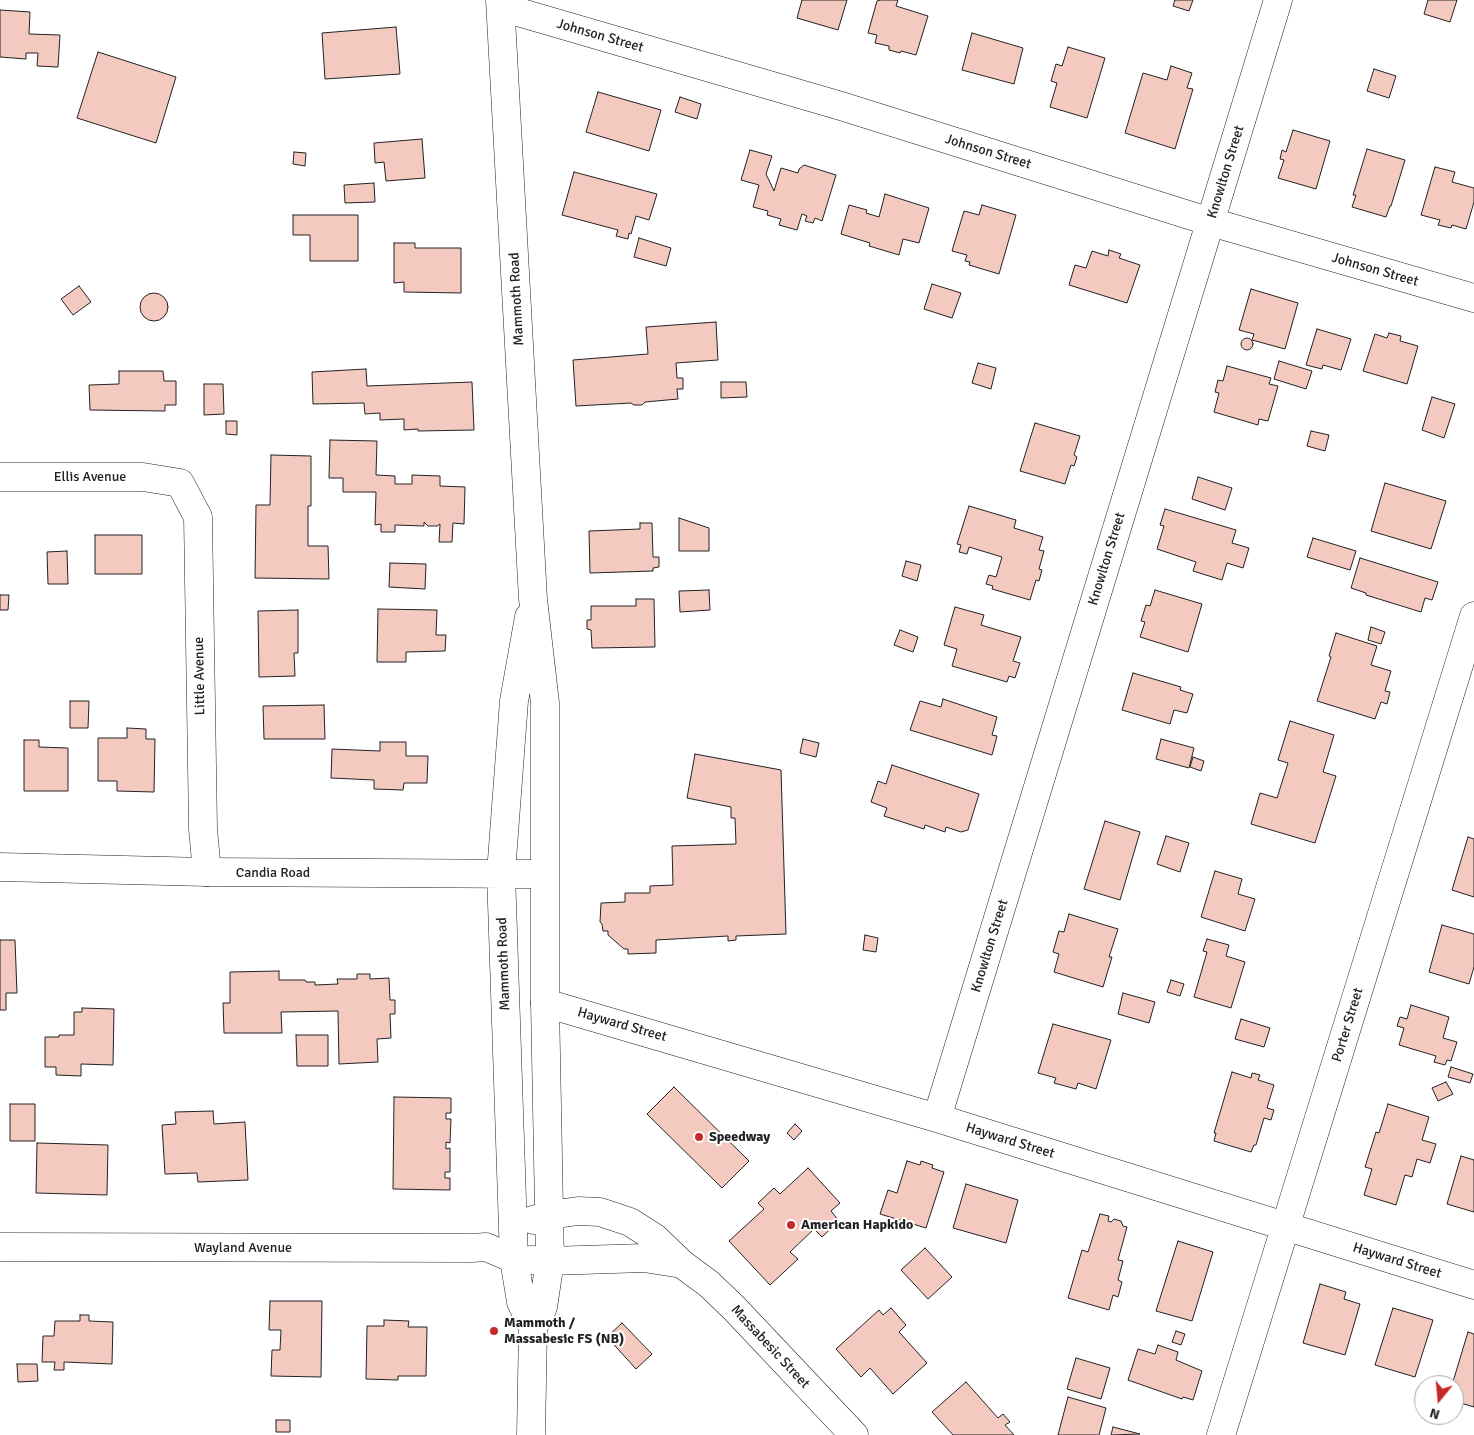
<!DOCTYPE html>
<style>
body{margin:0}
#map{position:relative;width:1474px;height:1435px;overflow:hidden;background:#fff;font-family:Signika,sans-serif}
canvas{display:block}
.north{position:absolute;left:1414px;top:1375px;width:50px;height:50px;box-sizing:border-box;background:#fff;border:1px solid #a7a7a7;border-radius:50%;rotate:197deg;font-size:14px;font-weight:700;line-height:20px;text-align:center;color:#222}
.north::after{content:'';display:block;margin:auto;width:18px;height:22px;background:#c62828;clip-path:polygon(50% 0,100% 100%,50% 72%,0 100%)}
</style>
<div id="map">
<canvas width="1474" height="1435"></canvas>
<div class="north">N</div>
</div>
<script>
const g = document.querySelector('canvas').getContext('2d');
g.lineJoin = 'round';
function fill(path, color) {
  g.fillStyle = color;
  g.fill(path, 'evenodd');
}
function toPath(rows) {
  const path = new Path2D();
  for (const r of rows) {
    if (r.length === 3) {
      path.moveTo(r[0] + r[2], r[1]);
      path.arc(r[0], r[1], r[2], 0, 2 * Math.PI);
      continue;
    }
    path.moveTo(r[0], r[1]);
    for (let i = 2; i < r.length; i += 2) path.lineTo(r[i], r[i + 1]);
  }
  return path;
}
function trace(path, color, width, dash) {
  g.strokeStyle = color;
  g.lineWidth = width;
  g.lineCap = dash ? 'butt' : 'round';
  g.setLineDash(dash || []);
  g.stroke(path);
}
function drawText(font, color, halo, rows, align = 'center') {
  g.font = font + ' Signika,sans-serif';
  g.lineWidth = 4;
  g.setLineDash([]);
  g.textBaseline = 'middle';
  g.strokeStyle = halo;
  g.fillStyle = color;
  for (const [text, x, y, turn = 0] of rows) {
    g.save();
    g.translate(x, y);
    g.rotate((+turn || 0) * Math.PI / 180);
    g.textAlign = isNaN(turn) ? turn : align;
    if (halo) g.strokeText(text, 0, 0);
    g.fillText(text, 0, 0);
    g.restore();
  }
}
const building = toPath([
 [802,0,847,0,838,30,797,18,802,0],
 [880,0,898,0,896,6,928,16,916,55,901,51,900,53,889,50,889,46,875,43,877,35,868,33,877,1,880,0],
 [1175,0,1193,0,1189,11,1173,6,1175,0],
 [1428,0,1457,0,1450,22,1424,14,1428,0],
 [0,10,30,12,29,34,60,35,58,67,37,66,38,53,26,53,26,59,0,57,0,10],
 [396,27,400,74,325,79,322,33,396,27],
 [972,33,1023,48,1014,84,962,70,972,33],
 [1068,47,1105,58,1087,118,1050,107,1057,83,1051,81,1056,64,1062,66,1068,47],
 [98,52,176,77,156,143,77,118,98,52],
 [1171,66,1192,73,1187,88,1193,89,1175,149,1125,133,1143,73,1167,80,1171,66],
 [1374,69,1396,76,1389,98,1367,91,1374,69],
 [598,92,661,110,649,151,586,132,598,92],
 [680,97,701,104,697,119,675,112,680,97],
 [1293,130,1330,141,1316,189,1278,178,1284,160,1280,159,1282,150,1286,152,1293,130],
 [422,139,425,178,386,181,384,162,375,163,374,143,422,139],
 [1367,149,1405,160,1391,206,1390,206,1386,217,1352,207,1356,195,1353,195,1367,149],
 [750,150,772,156,766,174,774,191,781,168,798,173,799,169,804,165,836,175,822,221,815,218,813,223,805,221,807,216,802,214,797,230,779,225,781,219,767,215,768,211,753,207,759,185,741,180,750,150],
 [294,152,306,153,305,166,293,164,294,152],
 [1435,167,1455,172,1452,182,1474,188,1474,202,1466,229,1452,225,1451,228,1438,225,1440,220,1421,215,1435,167],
 [574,172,657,194,649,220,636,216,631,234,629,233,628,239,616,236,618,230,562,215,574,172],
 [374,183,375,202,345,203,344,185,374,183],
 [885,194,929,208,919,243,903,239,899,255,869,246,870,243,841,234,849,205,867,210,866,213,879,217,885,194],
 [982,205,1016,215,999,274,969,265,970,262,965,261,967,255,952,251,964,211,979,215,982,205],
 [293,215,358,215,358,261,310,261,310,235,293,235,293,215],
 [639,238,671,248,666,266,634,257,639,238],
 [394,243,415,243,415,248,461,248,461,293,404,292,404,282,394,283,394,243],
 [1109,250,1121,254,1119,258,1140,265,1127,303,1069,285,1075,265,1086,268,1092,251,1108,256,1109,250],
 [932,284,961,293,952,318,924,309,932,284],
 [79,286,91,302,73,315,61,299,79,286],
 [1251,289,1298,303,1285,349,1252,340,1254,334,1239,330,1251,289],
 [154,307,14],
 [716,322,718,360,676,363,677,378,683,378,683,389,677,389,678,399,645,402,642,405,634,405,631,403,576,406,573,360,648,354,646,327,716,322],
 [1317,329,1351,339,1341,370,1323,365,1322,369,1306,365,1317,329],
 [1389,333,1401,336,1400,341,1418,346,1407,384,1363,371,1375,334,1387,338,1389,333],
 [1247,344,6],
 [1279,361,1312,371,1306,389,1274,379,1279,361],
 [978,363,996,368,991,389,972,383,978,363],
 [1227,366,1271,378,1269,384,1278,386,1268,421,1259,419,1258,425,1214,412,1219,393,1215,392,1218,380,1223,381,1227,366],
 [366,369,367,386,472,382,474,430,418,431,418,429,404,430,404,419,380,420,380,413,365,414,364,403,313,404,312,372,366,369],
 [119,371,163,371,164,381,176,381,176,405,165,405,165,411,90,410,89,385,119,384,119,371],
 [721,382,746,382,747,397,721,398,721,382],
 [204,384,223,384,224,414,204,415,204,384],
 [1432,397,1455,404,1444,438,1422,430,1432,397],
 [226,421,237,421,237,435,226,434,226,421],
 [1035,423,1080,436,1074,455,1077,457,1074,466,1071,465,1065,484,1020,471,1035,423],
 [1311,431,1329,435,1325,451,1307,446,1311,431],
 [330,440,377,441,376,475,395,476,395,484,412,484,412,475,440,476,440,486,465,487,464,524,453,523,452,542,439,542,440,524,437,526,428,526,424,522,424,526,395,525,395,532,381,532,381,524,375,525,376,492,343,492,343,478,329,478,330,440],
 [271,455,311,456,311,506,308,506,308,546,328,546,329,579,255,578,256,505,270,505,271,455],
 [1198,477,1232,488,1225,510,1192,499,1198,477],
 [1385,483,1446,501,1431,549,1371,531,1385,483],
 [969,506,1016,520,1014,528,1043,537,1039,550,1044,551,1039,569,1042,570,1039,581,1036,580,1030,600,992,589,993,586,986,584,989,575,996,577,1002,557,969,547,967,554,959,552,961,545,957,544,969,506],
 [1165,509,1236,530,1232,543,1249,548,1243,568,1227,563,1222,580,1193,571,1196,562,1157,549,1164,526,1160,525,1165,509],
 [679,518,709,528,709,551,679,551,679,518],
 [640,523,652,523,653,557,659,557,659,567,653,568,653,571,590,573,589,531,640,529,640,523],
 [95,535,142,535,142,574,95,574,95,535],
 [1313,538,1356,551,1350,570,1307,557,1313,538],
 [67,551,68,584,48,584,47,552,67,551],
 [1360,558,1438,582,1432,600,1425,598,1421,612,1366,595,1366,593,1351,588,1360,558],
 [906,561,921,565,917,581,902,576,906,561],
 [390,563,426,564,425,589,389,587,390,563],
 [709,590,710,610,680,612,679,591,709,590],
 [1155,590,1202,604,1188,652,1140,637,1145,622,1141,621,1146,605,1150,606,1155,590],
 [0,595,9,595,8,610,0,610,0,595],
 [636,599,654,599,655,647,592,648,591,630,587,629,587,620,591,620,591,606,636,606,636,599],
 [955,607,984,615,981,625,1021,637,1013,661,1020,663,1015,678,1009,676,1007,682,952,666,957,649,944,645,955,607],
 [378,609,437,610,436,635,446,635,445,651,406,652,406,662,377,662,378,609],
 [298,610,298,653,294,653,295,676,259,677,258,611,298,610],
 [1371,627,1385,632,1381,644,1368,640,1371,627],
 [900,630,918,637,913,652,894,645,900,630],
 [1336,633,1377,646,1371,665,1391,671,1385,691,1390,692,1387,704,1381,702,1375,719,1317,701,1331,657,1329,656,1336,633],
 [1133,673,1181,687,1180,690,1193,694,1187,713,1174,710,1170,724,1122,710,1133,673],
 [943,699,997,717,992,735,997,736,992,755,910,730,920,701,941,707,943,699],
 [70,701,89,701,88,728,70,728,70,701],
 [324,705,325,739,264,739,263,706,324,705],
 [1290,721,1334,735,1323,772,1336,776,1315,843,1251,824,1260,793,1277,798,1288,763,1278,760,1290,721],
 [127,728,146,729,146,739,155,739,154,792,117,791,117,781,98,781,98,738,127,738,127,728],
 [803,739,819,743,816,757,800,753,803,739],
 [1161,739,1194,748,1189,768,1156,759,1161,739],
 [24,740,39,740,39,747,68,748,68,791,24,791,24,740],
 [380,742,406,742,406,756,428,756,427,783,404,783,403,790,374,789,374,780,331,778,332,749,380,751,380,742],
 [695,754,781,770,786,934,736,936,736,940,728,941,728,936,656,940,656,953,628,954,628,949,624,949,608,935,608,931,603,931,602,924,600,922,601,903,625,902,625,893,650,893,650,886,673,885,672,846,736,844,735,818,731,818,731,807,687,798,695,754],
 [1193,757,1204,761,1201,771,1190,767,1193,757],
 [892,765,979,794,968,830,961,832,946,827,945,832,925,825,924,829,884,816,887,808,871,802,878,781,886,784,892,765],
 [1105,821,1140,832,1120,900,1084,889,1105,821],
 [1166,836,1189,843,1180,872,1157,864,1166,836],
 [1468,837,1474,839,1474,897,1452,890,1468,837],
 [1215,871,1242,879,1238,894,1255,899,1245,931,1201,917,1215,871],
 [1069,914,1118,929,1109,957,1112,957,1103,987,1054,972,1059,954,1053,952,1059,931,1064,932,1069,914],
 [1442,925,1474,934,1474,967,1469,984,1429,972,1442,925],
 [865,935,878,938,876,952,863,950,865,935],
 [1207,939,1229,945,1226,956,1245,962,1231,1008,1194,997,1207,952,1203,951,1207,939],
 [0,940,15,940,17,993,6,993,6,1010,0,1010,0,940],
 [279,971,279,980,305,980,306,982,315,982,315,985,338,984,337,979,357,979,357,974,370,974,370,979,389,978,390,1000,395,1000,395,1014,390,1014,391,1038,377,1039,378,1062,339,1064,338,1011,281,1012,282,1033,224,1033,223,1003,230,1003,230,972,279,971],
 [1171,980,1184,984,1180,996,1167,992,1171,980],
 [1123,993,1155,1002,1149,1023,1118,1014,1123,993],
 [1411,1005,1449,1017,1443,1038,1457,1042,1451,1061,1447,1060,1445,1065,1434,1062,1436,1056,1399,1045,1404,1028,1397,1026,1400,1017,1407,1019,1411,1005],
 [82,1008,114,1009,113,1065,81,1064,81,1076,56,1075,56,1067,45,1067,45,1037,59,1037,59,1035,74,1035,74,1012,82,1012,82,1008],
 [1241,1019,1270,1028,1264,1047,1235,1039,1241,1019],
 [1053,1024,1111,1040,1096,1089,1078,1083,1076,1089,1054,1083,1056,1078,1038,1073,1053,1024],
 [296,1035,328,1035,328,1066,297,1066,296,1035],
 [1451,1067,1473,1074,1470,1083,1448,1077,1451,1067],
 [1232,1072,1251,1078,1252,1073,1260,1075,1258,1080,1274,1085,1267,1108,1274,1110,1271,1120,1264,1118,1256,1145,1254,1145,1251,1152,1214,1141,1216,1133,1214,1133,1232,1072],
 [1446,1082,1453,1094,1438,1101,1432,1088,1446,1082],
 [674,1087,749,1161,722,1188,647,1114,674,1087],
 [394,1097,451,1098,451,1113,446,1113,446,1119,451,1119,450,1143,446,1142,446,1149,450,1148,450,1172,445,1172,445,1178,450,1178,450,1190,393,1189,394,1097],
 [10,1104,35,1104,35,1141,10,1141,10,1104],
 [1388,1104,1429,1117,1422,1140,1436,1144,1430,1163,1417,1159,1412,1177,1405,1175,1396,1205,1364,1195,1372,1169,1365,1167,1376,1132,1379,1133,1388,1104],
 [213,1111,214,1124,245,1122,248,1180,198,1182,197,1173,165,1174,162,1125,176,1124,175,1112,213,1111],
 [795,1124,802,1131,794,1140,787,1133,795,1124],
 [37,1143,108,1145,107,1195,36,1193,37,1143],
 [1461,1156,1474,1160,1474,1212,1447,1204,1461,1156],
 [907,1161,920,1165,921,1161,933,1165,932,1168,944,1172,926,1228,880,1214,888,1190,897,1193,907,1161],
 [808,1168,840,1203,831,1211,839,1221,822,1237,814,1229,790,1252,798,1259,770,1285,729,1241,764,1209,758,1203,774,1188,780,1194,808,1168],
 [966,1184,1018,1200,1006,1243,953,1228,966,1184],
 [1100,1214,1109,1216,1108,1221,1111,1222,1114,1219,1121,1221,1123,1226,1127,1227,1118,1260,1123,1261,1118,1280,1122,1282,1118,1297,1113,1295,1109,1310,1068,1298,1082,1250,1088,1252,1100,1214],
 [1178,1241,1213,1252,1192,1321,1156,1311,1178,1241],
 [925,1248,952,1277,928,1299,901,1270,925,1248],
 [1320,1284,1346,1292,1344,1299,1360,1304,1345,1355,1303,1343,1320,1284],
 [270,1301,322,1301,321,1377,271,1376,272,1350,280,1350,281,1330,269,1330,270,1301],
 [891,1308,906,1325,899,1332,927,1363,893,1394,870,1368,861,1377,836,1349,879,1310,883,1315,891,1308],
 [1393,1308,1433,1320,1415,1377,1375,1365,1393,1308],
 [80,1315,89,1315,89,1321,113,1322,112,1364,64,1362,64,1370,54,1370,55,1362,42,1362,43,1336,54,1336,55,1321,80,1321,80,1315],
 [384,1320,409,1321,408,1327,427,1327,426,1376,398,1376,398,1380,366,1379,367,1326,384,1326,384,1320],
 [622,1323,652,1354,636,1369,607,1337,622,1323],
 [1176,1331,1185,1334,1181,1345,1172,1342,1176,1331],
 [1468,1332,1474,1334,1474,1407,1454,1401,1454,1385,1452,1385,1468,1332],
 [1158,1345,1178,1352,1176,1360,1202,1371,1193,1400,1183,1397,1182,1399,1128,1380,1138,1349,1155,1354,1158,1345],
 [1076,1358,1110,1368,1101,1399,1067,1389,1076,1358],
 [17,1364,37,1364,38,1381,18,1382,17,1364],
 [966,1382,998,1418,1003,1414,1010,1422,1005,1425,1014,1435,953,1435,932,1412,966,1382],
 [1068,1397,1106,1408,1099,1435,1058,1435,1068,1397],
 [276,1420,290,1420,290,1432,276,1432,276,1420],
 [1113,1427,1140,1434,1111,1435,1113,1427]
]);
const street = toPath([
 [501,7,841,106,1211,222,1474,298],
 [0,477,143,477,180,483,198,517,203,829,207,872],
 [545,1003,937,1118,1474,1285],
 [937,1118,1278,0],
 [0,1247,472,1248,486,1247,514,1259],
 [1221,1435,1474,616]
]);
const secondary = toPath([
 [500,0,533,599,545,703,545,1003,550,1261,543,1307,533,1328,531,1435],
 [529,617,514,701,501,873,514,1259,521,1302,533,1328],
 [0,867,207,872,545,874],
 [533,1220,550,1215,578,1211,600,1212,630,1222,655,1238,682,1264,709,1284,734,1308,854,1435],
 [531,1260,550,1261,644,1258,682,1264]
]);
const markers = [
 [699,1137,5,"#c62828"],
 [791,1225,5,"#c62828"],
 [494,1331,5,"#c62828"]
];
const streetNames = [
 ["Johnson Street",600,36,16],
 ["Johnson Street",988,152,17],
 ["Knowlton Street",1226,172,-73],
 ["Johnson Street",1375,270,16],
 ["Mammoth Road",517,299,-93],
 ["Ellis Avenue",90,477],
 ["Knowlton Street",1107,559,-73],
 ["Little Avenue",200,676,-91],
 ["Candia Road",273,873],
 ["Knowlton Street",990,946,-73],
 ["Mammoth Road",504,964,-92],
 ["Hayward Street",622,1025,16],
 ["Porter Street",1348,1025,-73],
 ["Hayward Street",1010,1141,17],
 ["Wayland Avenue",243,1248],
 ["Hayward Street",1397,1261,17],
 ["Massabesic Street",770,1347,47]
];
const poiNames = [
 ["Speedway",709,1137],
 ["American Hapkido",801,1225],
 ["Mammoth /",504,1323],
 ["Massabesic FS (NB)",504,1339]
];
fill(building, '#f3c9c0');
trace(building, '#222', 1);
trace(street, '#222', 29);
trace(secondary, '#222', 29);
trace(street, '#fff', 28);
trace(secondary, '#fff', 28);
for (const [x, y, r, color] of markers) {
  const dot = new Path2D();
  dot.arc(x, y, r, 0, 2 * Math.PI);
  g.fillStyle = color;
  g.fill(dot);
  trace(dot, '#fff', 2);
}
drawText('14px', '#222', '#fff', streetNames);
drawText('bold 14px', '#222', '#fff', poiNames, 'left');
</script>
